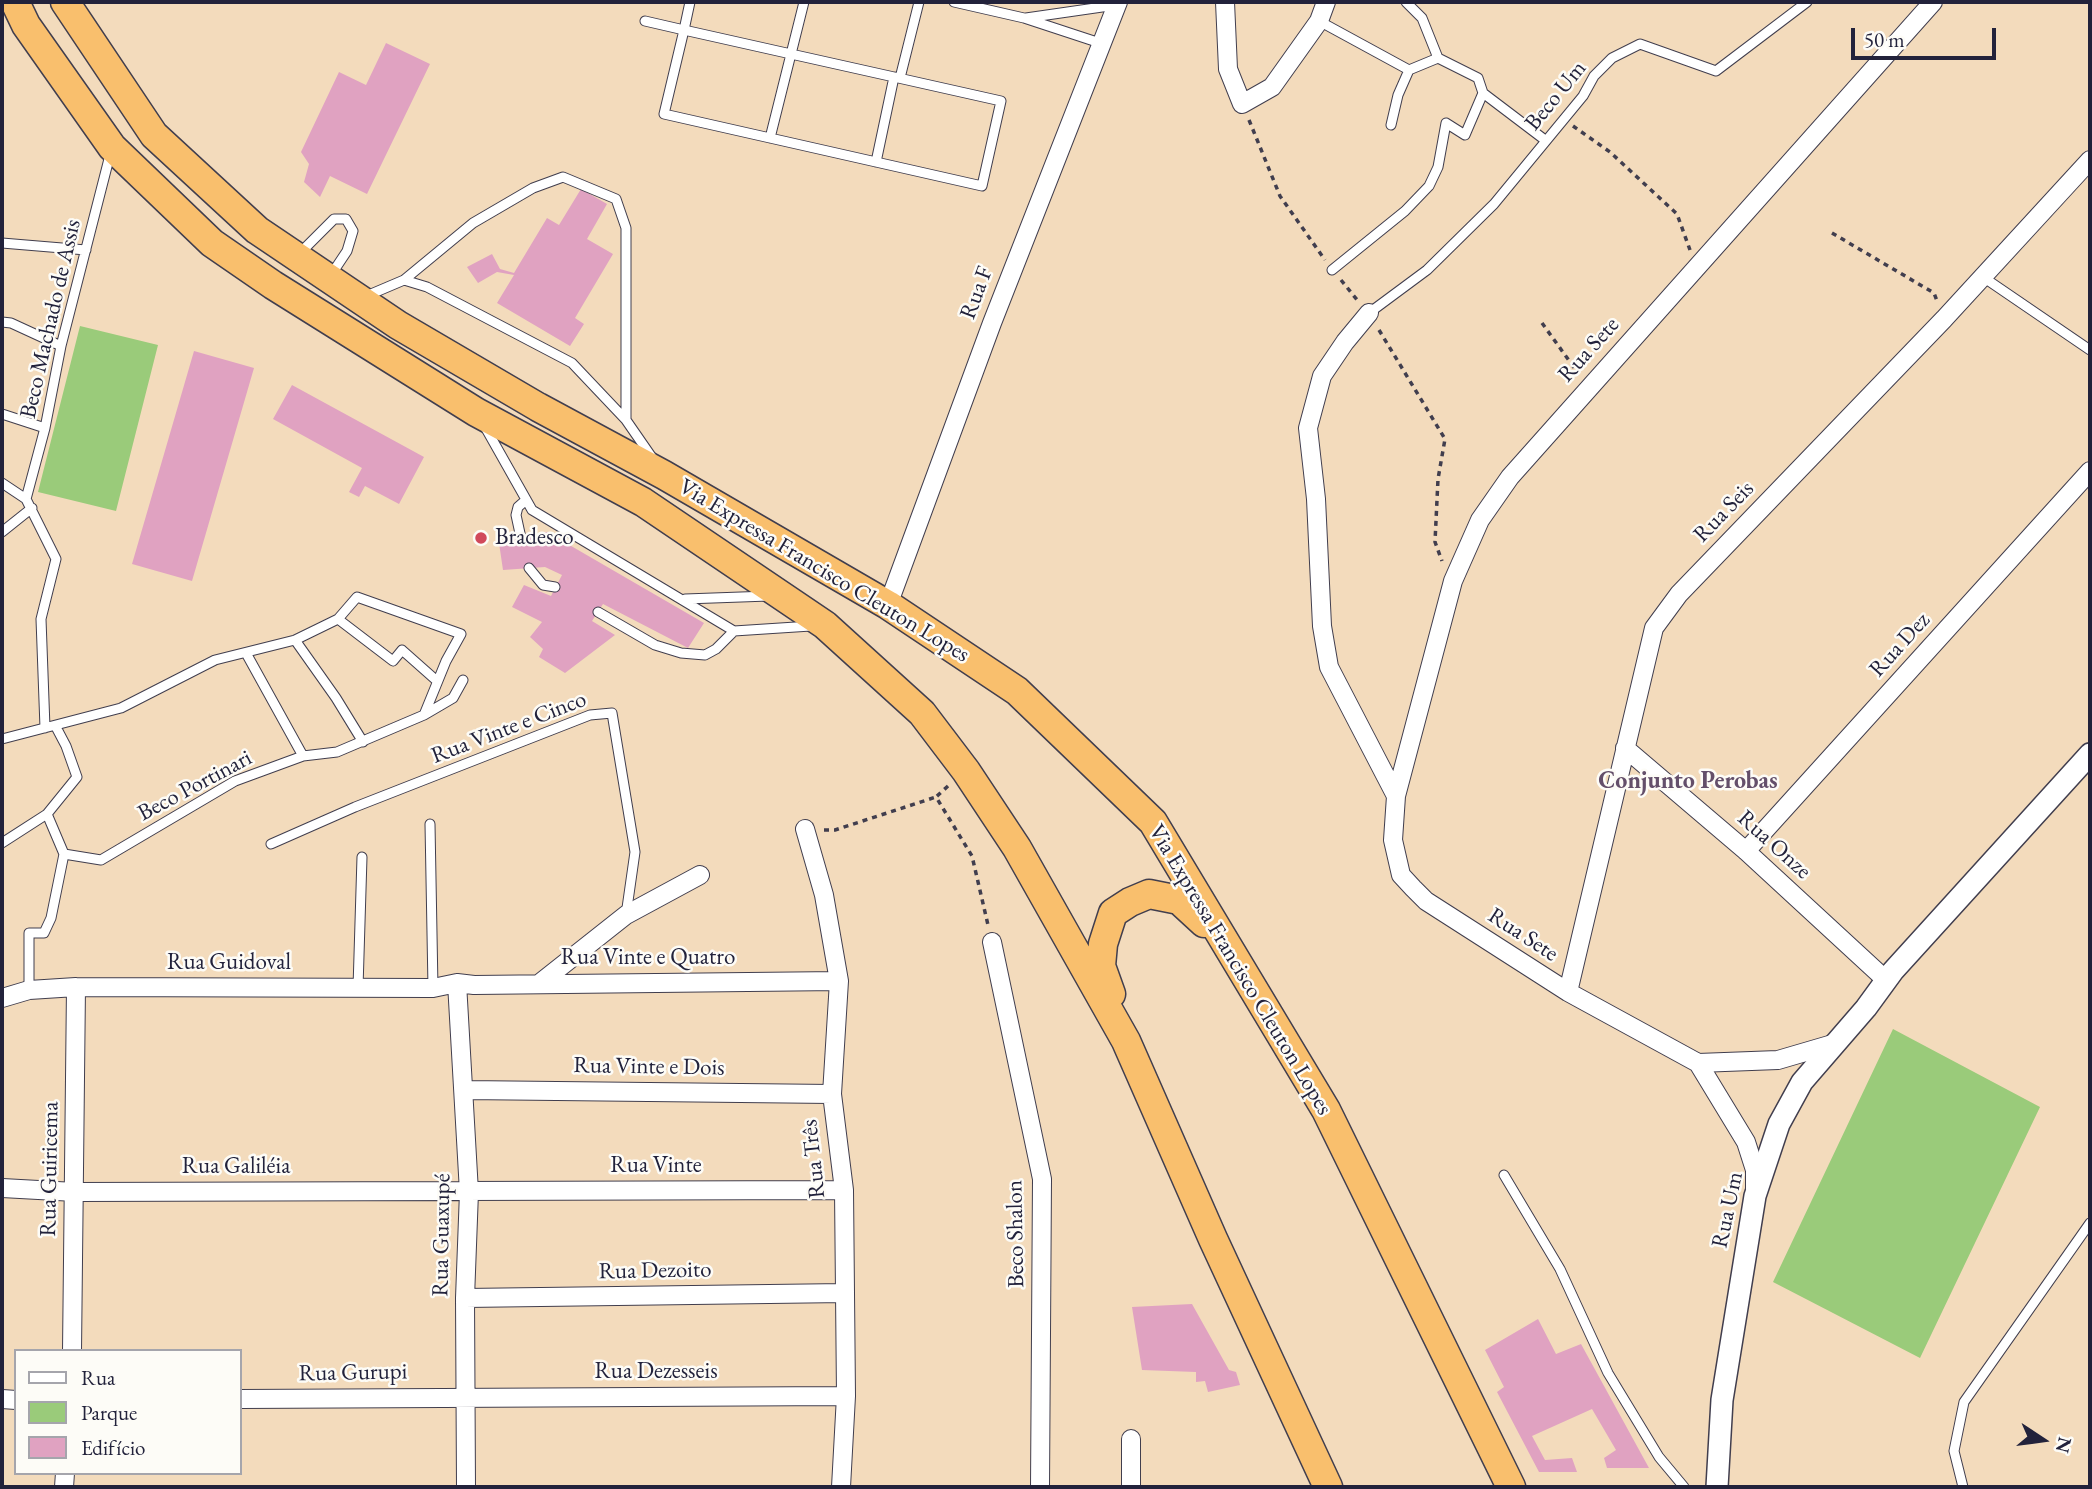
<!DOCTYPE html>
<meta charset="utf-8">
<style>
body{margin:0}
#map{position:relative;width:2092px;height:1489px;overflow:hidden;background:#f3dbbc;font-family:"EB Garamond",serif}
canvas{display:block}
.frame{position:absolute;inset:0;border:4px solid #22223b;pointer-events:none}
.legend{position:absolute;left:14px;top:1349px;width:228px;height:126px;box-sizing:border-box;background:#fdfcf7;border:2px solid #a5a5ac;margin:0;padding:9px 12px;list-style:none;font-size:21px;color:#22223b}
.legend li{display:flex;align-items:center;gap:14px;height:35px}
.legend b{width:35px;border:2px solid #a5a5ac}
.north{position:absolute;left:2008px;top:1405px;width:70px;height:70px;-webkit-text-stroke:5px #fdfcf7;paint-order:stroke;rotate:103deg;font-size:19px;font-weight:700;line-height:28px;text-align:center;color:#22223b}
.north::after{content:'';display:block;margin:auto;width:24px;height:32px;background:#22223b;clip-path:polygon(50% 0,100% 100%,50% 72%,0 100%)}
.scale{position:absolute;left:1851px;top:28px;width:145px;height:32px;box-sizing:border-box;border:4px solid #22223b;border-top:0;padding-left:9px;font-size:21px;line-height:24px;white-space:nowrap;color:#22223b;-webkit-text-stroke:5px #fdfcf7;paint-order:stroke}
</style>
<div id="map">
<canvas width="2092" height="1489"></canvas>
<div class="frame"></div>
<ul class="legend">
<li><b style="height:9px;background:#fff"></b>Rua</li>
<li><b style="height:19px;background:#9acb7a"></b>Parque</li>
<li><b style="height:19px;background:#e0a2c1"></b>Edifício</li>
</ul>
<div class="north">N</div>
<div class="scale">50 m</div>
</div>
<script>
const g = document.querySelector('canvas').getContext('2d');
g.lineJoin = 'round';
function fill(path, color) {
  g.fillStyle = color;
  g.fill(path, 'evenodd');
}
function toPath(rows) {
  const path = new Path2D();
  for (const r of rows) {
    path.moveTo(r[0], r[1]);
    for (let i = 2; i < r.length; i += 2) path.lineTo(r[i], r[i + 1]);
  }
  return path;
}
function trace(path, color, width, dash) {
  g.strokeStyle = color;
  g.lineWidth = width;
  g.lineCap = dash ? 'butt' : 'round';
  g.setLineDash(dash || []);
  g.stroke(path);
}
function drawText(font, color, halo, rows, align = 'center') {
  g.font = font + ' "EB Garamond",serif';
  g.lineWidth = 5;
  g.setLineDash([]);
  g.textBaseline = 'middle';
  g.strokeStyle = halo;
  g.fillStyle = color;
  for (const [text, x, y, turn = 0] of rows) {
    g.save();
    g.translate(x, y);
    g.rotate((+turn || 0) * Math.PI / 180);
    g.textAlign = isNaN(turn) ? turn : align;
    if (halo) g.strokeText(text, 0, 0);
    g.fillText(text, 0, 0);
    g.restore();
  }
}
const green = toPath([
 [80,326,158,345,116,511,38,492],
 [1893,1029,2040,1107,1920,1358,1773,1282]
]);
const building = toPath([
 [386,43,430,64,367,194,330,176,320,197,304,182,309,164,301,152,339,72,366,85],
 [581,189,607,204,587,239,613,254,575,318,584,324,570,346,497,303,514,275,497,272,478,283,467,267,492,254,500,269,514,273,547,218,559,225],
 [194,351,254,368,192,581,132,564],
 [292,385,424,457,399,504,365,486,359,497,349,492,362,468,273,419],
 [547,532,704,623,688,648,603,604,592,621,615,635,565,673,539,657,543,649,530,637,542,622,512,607,524,585,551,596,562,575,545,567,503,570,499,543],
 [1192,1304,1229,1370,1236,1372,1240,1385,1208,1392,1205,1381,1196,1382,1196,1372,1142,1370,1132,1307],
 [1538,1319,1556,1354,1581,1344,1649,1468,1607,1468,1604,1458,1616,1450,1592,1409,1532,1436,1545,1460,1572,1458,1577,1472,1539,1472,1497,1392,1504,1387,1485,1350]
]);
const path = toPath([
 [1249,120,1280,196,1325,260],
 [1573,126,1610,152,1677,214,1690,250],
 [1832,233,1934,293,1937,301],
 [1341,280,1358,301],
 [1542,323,1578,373],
 [1379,330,1445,439,1438,479,1435,542,1442,561],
 [948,786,936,797,972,856,988,925],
 [824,830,835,830,936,797]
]);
const service = toPath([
 [954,2,1024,18,1100,43],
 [1406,2,1422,18,1438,58,1478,78,1483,93,1545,140],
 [1026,18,1116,5],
 [645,21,684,30,791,54,894,77,1001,101,982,186,664,114,684,30,690,2],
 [1319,21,1409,70,1438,58],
 [900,78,919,2],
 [1391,125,1398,95,1409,70],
 [770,138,804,2],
 [876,162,894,77],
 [2,243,86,250],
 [298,255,334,219,346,219,353,231,347,251,331,275],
 [1332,270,1405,211,1429,186,1438,167,1446,123,1465,135,1483,93],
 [1983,277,2090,350],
 [404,280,473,223,533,188,563,177,616,199,626,228,626,420],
 [364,297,404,280,427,287,572,363,626,420,653,459],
 [1369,313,1427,270,1494,204,1583,96,1594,76,1612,58,1640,44,1716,71,1807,2],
 [2,322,11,323,61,346],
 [2,414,45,428],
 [484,425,532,510,734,631,811,626],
 [2,483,26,499,56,559,41,619,45,728],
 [26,499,45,428,61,346,111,151],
 [2,532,32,508],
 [521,538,516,515,518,507,526,500],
 [529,568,543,585,555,587],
 [685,599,769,596],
 [598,612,655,645,681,653,705,655,716,649,734,631],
 [338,619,393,661,402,650,437,681],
 [295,640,336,698,363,742],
 [246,653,303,756],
 [2,739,121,708,215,660,295,640,338,619,357,597,461,634,446,661,424,715],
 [430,824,433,988],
 [2,843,47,814],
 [271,844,355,807,590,715,612,713,635,852,626,915],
 [64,854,101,860,235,781,303,756,337,752,424,715,453,698,463,680],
 [358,988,362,857],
 [29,990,29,933,44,933,51,918,64,854,47,814,77,777,66,746,56,727],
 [1504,1175,1560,1269,1608,1373,1659,1457,1684,1487],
 [1963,1487,1954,1451,1964,1402,2090,1223]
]);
const minor = toPath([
 [1225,2,1228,69,1242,104,1272,87,1319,21,1326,2],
 [1369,313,1345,342,1322,376,1308,428,1316,499,1322,626,1329,667,1396,796],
 [888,605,992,323,1118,2],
 [1625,748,1746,851,1887,981],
 [805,829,824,895,839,981,832,1094,844,1190,846,1396,841,1487],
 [1746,851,2090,471],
 [992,942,1042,1179,1040,1487],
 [457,983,469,1192,465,1298,466,1487],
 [540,983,626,915,700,875],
 [1568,992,1654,628,1679,594,1944,319,2090,160],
 [2,998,29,990,76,987,433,988,457,983,474,985,839,981],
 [1698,1063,1778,1060,1836,1043],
 [465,1090,832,1094],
 [2,1188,75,1192,844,1190],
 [1755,1189,1755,1170,1746,1142,1698,1063,1568,992,1426,901,1413,888,1401,875,1393,840,1396,796,1453,581,1480,520,1510,477,1933,2],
 [465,1298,845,1293],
 [72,1351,76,987],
 [2,1399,16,1400],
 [240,1399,846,1396],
 [64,1487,65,1473],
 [1131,1487,1131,1439]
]);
const tertiary = toPath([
 [1717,1487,1722,1400,1755,1196,1779,1124,1802,1082,1866,1008,1893,971,2090,754]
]);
const trunk = toPath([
 [15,2,26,25,112,147,212,243,273,285,476,412,643,502,825,625,922,713,966,771,1017,848,1126,1041,1213,1239,1328,1487],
 [65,2,154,135,257,230,398,325,538,407,664,475,888,605,1017,691,1153,822,1326,1110,1511,1487],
 [1111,994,1101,966,1103,944,1113,913,1130,902,1149,894,1179,900,1204,923]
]);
const markers = [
 [481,538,7,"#d1495b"]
];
const streetNames = [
 ["Beco Um",1556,96,-51],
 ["Rua F",977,293,-69],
 ["Beco Machado de Assis",51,319,-77],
 ["Rua Sete",1589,350,-48],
 ["Rua Seis",1724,512,-46],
 ["Via Expressa Francisco Cleuton Lopes",824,571,31],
 ["Rua Dez",1900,645,-48],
 ["Rua Vinte e Cinco",509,728,-21],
 ["Beco Portinari",195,786,-28],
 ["Rua Onze",1774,845,42],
 ["Rua Sete",1523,935,33],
 ["Rua Vinte e Quatro",648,958],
 ["Rua Guidoval",229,963],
 ["Via Expressa Francisco Cleuton Lopes",1240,970,59],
 ["Rua Vinte e Dois",649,1067,1],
 ["Rua Três",814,1159,-96],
 ["Rua Vinte",656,1166],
 ["Rua Galiléia",236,1167],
 ["Rua Guiricema",50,1169,-89],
 ["Rua Um",1728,1210,-78],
 ["Beco Shalon",1016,1234,-91],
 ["Rua Guaxupé",442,1235,-89],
 ["Rua Dezoito",655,1271,-1],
 ["Rua Dezesseis",656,1372],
 ["Rua Gurupi",353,1373,-1]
];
const poiNames = [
 ["Bradesco",495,538]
];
const neighbourhoodNames = [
 ["Conjunto Perobas",1688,781]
];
fill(green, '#9acb7a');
fill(building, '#e0a2c1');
trace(service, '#413e4e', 11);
trace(minor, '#413e4e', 20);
trace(tertiary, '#413e4e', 24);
trace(trunk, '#413e4e', 31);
trace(path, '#413e4e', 3.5, [5, 5]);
trace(service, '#fff', 9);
trace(minor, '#fff', 18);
trace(tertiary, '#fff', 21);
trace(trunk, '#f9bf6d', 28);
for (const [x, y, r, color] of markers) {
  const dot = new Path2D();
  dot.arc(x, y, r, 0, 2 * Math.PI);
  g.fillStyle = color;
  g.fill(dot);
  trace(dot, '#fdfcf7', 2.5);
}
drawText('23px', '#22223b', '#fdfcf7', streetNames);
drawText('23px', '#22223b', '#fdfcf7', poiNames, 'left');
drawText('bold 24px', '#644f6a', '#fdfcf7', neighbourhoodNames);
</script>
